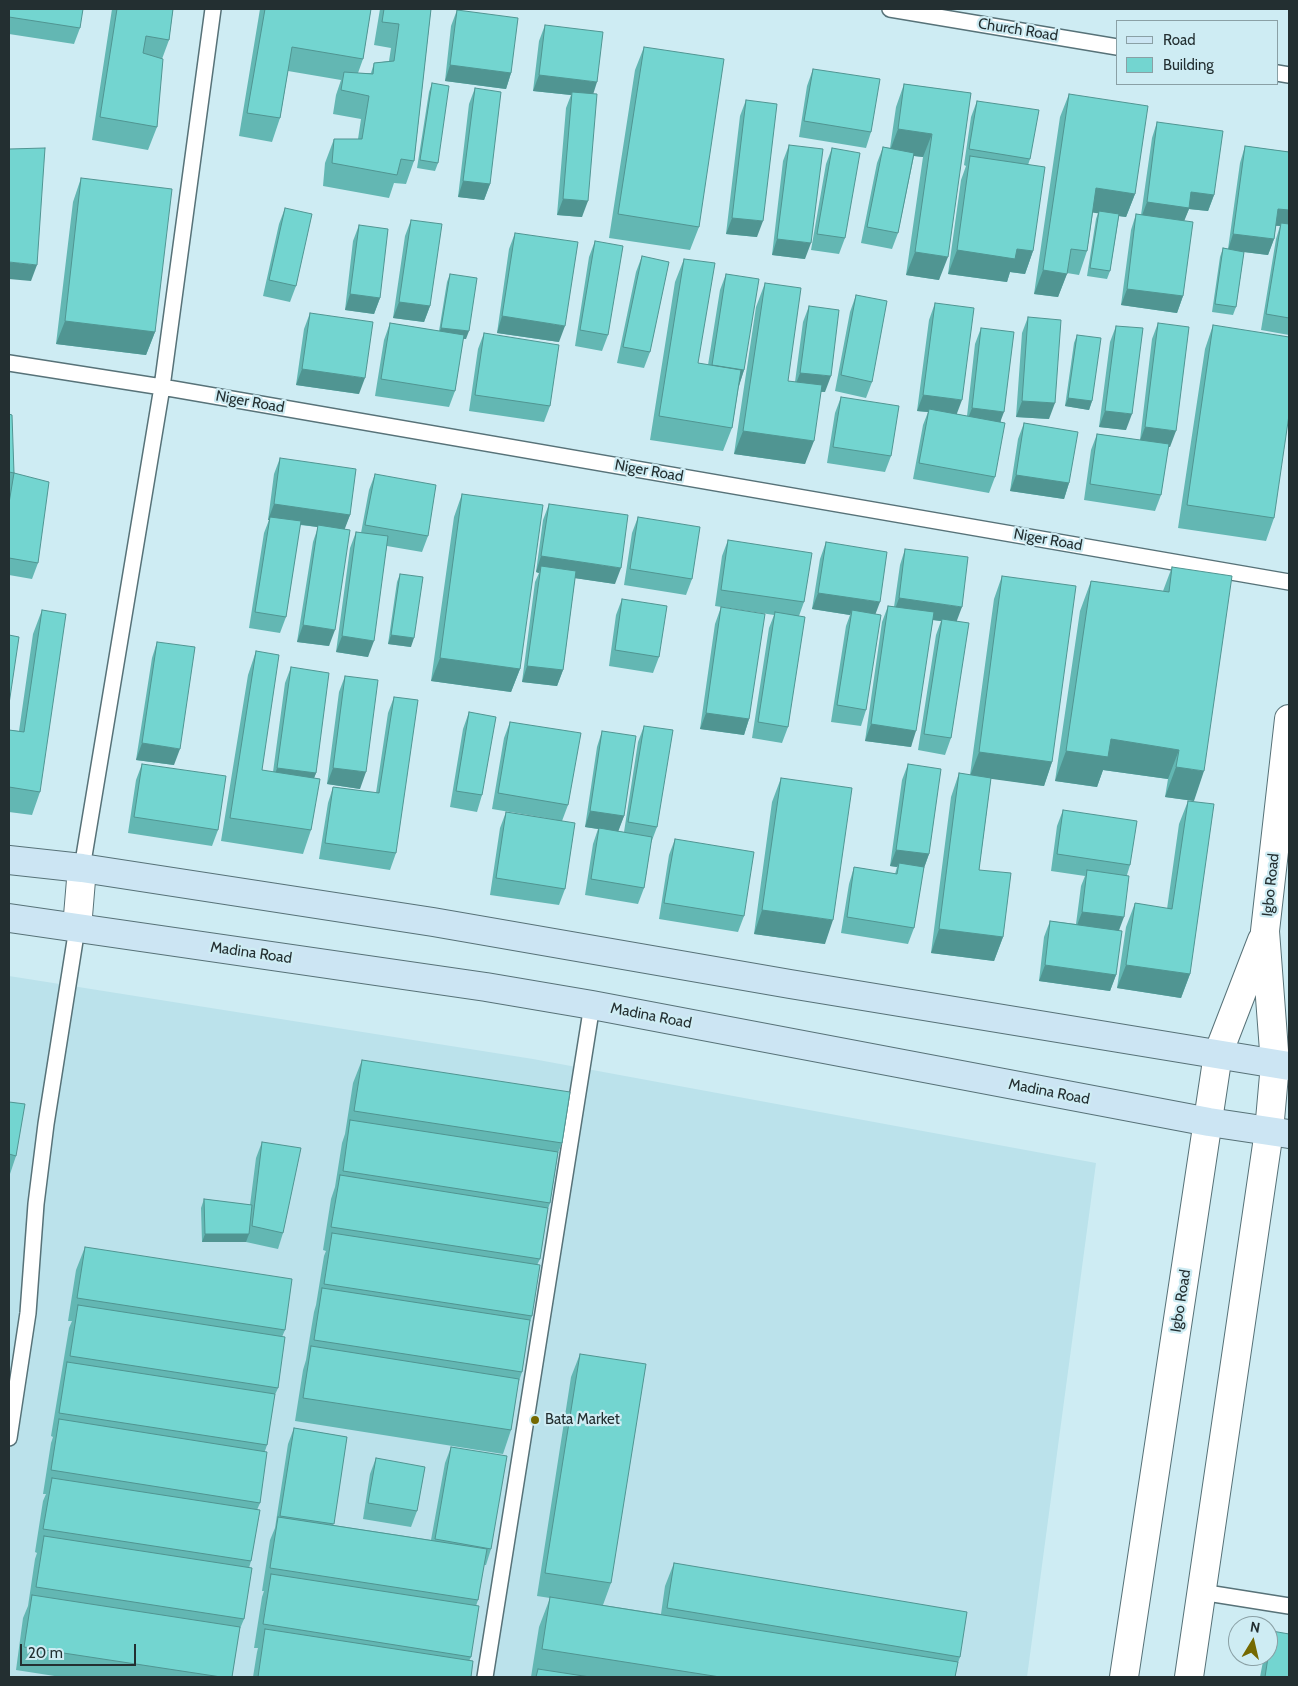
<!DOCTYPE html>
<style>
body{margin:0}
#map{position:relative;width:1298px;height:1686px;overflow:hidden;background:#ceecf3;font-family:Cabin,sans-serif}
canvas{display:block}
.frame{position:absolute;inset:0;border:10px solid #232f31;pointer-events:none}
.legend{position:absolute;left:1116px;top:20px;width:162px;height:65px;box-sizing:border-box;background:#ceecf3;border:1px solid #8aa0a5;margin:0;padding:6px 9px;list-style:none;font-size:15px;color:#232f31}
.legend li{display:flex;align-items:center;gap:10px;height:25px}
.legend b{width:25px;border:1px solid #8aa0a5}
.north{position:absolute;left:1228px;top:1616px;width:50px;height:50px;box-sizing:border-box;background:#ceecf3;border:1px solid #8aa0a5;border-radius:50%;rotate:9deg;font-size:14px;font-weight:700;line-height:20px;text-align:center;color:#232f31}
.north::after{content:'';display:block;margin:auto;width:18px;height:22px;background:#756900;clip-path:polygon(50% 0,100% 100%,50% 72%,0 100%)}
.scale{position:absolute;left:20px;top:1644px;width:116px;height:22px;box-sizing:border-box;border:2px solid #232f31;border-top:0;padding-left:6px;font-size:15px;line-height:18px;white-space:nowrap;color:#232f31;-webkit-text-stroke:4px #ceecf3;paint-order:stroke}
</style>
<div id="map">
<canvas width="1298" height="1686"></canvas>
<div class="frame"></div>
<ul class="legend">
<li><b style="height:6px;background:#cce5f3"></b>Road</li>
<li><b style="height:14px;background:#73d5d0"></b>Building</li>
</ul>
<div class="north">N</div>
<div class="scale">20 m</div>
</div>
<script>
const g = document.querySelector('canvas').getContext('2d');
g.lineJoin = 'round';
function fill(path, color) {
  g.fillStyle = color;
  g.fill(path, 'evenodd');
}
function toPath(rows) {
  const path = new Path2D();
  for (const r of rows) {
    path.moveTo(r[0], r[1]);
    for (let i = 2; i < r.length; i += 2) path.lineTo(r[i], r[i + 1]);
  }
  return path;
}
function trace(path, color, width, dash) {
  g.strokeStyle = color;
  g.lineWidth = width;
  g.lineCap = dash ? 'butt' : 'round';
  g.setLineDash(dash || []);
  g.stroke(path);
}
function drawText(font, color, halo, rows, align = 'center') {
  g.font = font + ' Cabin,sans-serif';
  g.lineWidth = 4.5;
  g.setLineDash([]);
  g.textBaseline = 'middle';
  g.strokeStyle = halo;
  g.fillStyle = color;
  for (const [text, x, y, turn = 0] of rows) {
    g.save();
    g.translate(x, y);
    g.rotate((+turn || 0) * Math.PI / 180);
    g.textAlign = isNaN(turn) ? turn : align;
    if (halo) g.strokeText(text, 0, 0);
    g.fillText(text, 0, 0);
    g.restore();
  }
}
const built = toPath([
 [9,976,533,1059,1096,1163,1027,1677,9,1677]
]);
const service = toPath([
 [890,9,1117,47],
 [1277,73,1289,75],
 [9,363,162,387,1289,582],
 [82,868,162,387,213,9],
 [9,1438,28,1313,36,1204,46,1124,77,928],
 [1201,1592,1289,1606],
 [485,1677,592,1005]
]);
const minor = toPath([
 [77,928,82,868]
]);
const tertiary = toPath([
 [1124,1677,1218,1054,1262,940],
 [1189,1677,1269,1131,1275,1064,1265,931,1289,719]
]);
const secondary = toPath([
 [9,860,82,868,433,922,790,984,1289,1066],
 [9,918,486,987,592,1005,1209,1122,1289,1134]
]);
const wall = toPath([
 [9,9,80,28,74,44,9,34],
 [112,9,173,9,169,40,162,59,157,127,148,150,92,140],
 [260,9,371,9,363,59,358,73,371,73,374,63,389,61,391,48,374,45,380,9,431,9,414,161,406,184,394,183,389,198,323,186,325,163,334,139,358,139,361,119,333,114,336,95,341,80,288,71,280,118,272,142,239,136],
 [457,10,511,73,506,89,445,81,451,26],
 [545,25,593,94,582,217,557,215,566,108,571,95,533,91,539,41],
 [644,47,699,227,690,250,609,238,635,70],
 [813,69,871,132,866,148,799,137,807,86],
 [432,83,438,163,435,171,417,168,429,92],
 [904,84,971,93,939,280,906,275,923,157,914,156,898,233,892,249,861,243,877,163,883,147,890,148,896,107],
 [475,88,490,184,484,200,458,197,469,104],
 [1069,94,1135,194,1126,217,1119,216,1110,271,1107,279,1087,276,1096,219,1098,213,1093,212,1087,251,1079,275,1067,273,1058,297,1034,294,1060,117],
 [746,100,757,237,726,234,740,116],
 [977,101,1030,159,1028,165,1033,251,1025,274,1010,272,1007,282,948,274,961,180,966,166,964,165,971,117],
 [1157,122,1214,195,1208,211,1189,209,1184,220,1183,296,1177,313,1121,305,1131,230,1136,214,1141,215,1152,138],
 [789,145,805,259,772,255,783,161],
 [1245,146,1289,152,1289,335,1261,330,1276,239,1280,226,1276,226,1274,239,1268,255,1244,252,1236,307,1233,315,1212,312,1220,257,1223,248,1228,249,1240,163],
 [832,148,845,238,839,254,811,250,826,164],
 [81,178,155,332,146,355,56,344,73,202],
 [285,208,296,286,290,302,263,296,279,224],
 [411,220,430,306,424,322,393,318,405,236],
 [359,225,380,298,374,314,345,310,353,241],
 [515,233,559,342,497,333,509,249],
 [595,241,608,335,602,351,575,346,589,257],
 [642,256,650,352,644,368,617,363,636,272],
 [684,259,698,363,708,365,720,290,726,274,744,370,739,385,732,428,723,451,650,440,675,282],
 [450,274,466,339,463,339,455,391,449,407,375,396,384,340,390,323,439,331,447,282],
 [765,283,788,381,795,382,803,322,809,306,825,392,821,392,805,464,734,454,756,307],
 [856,295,872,382,866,398,835,391,850,312],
 [935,303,957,414,967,416,975,344,981,328,1001,422,995,477,989,493,913,479,923,425,928,412,917,411,929,320],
 [310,313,359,394,296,385,304,329],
 [1028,317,1049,419,1016,417,1022,333],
 [1158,323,1170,447,1168,447,1161,495,1155,511,1084,500,1091,450,1097,434,1140,440,1152,339],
 [1213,325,1274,518,1266,541,1178,528,1205,349],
 [1116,326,1126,430,1099,427,1110,342],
 [484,333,550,406,544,422,469,411,478,349],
 [1077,335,1092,401,1089,410,1065,406,1074,343],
 [841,397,891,456,885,472,827,463,835,413],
 [9,414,14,473,38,563,32,579,9,575],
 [1024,423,1069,483,1064,499,1010,491,1018,439],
 [280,458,350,515,344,529,329,646,297,642,313,542,318,527,300,525,286,617,280,633,249,628,264,533,269,520,268,520,274,474],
 [375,474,428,536,422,552,387,546,368,657,336,652,350,548,356,532,361,533,369,490],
 [462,494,520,669,511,692,431,681,454,517],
 [549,504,615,584,575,578,563,670,557,686,522,682,535,582,539,573,536,572,543,520],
 [638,517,692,579,686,595,624,585,632,533],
 [728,540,804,602,799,616,788,727,782,743,752,738,769,628,774,615,715,606,722,556],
 [826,542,875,614,866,710,861,726,831,722,846,626,850,615,812,609,820,559],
 [905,549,957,621,951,738,945,755,918,750,936,635,941,621,933,620,911,747,865,741,882,622,888,606,894,607,900,565],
 [1172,567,1194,801,1165,797,1168,779,1103,770,1097,787,1055,781,1080,611,1091,581,1163,591],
 [400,574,411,647,388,644,397,582],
 [1002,576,1052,762,1044,786,991,778,979,870,1003,937,994,961,931,953,951,797,959,773,970,775,994,599],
 [622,599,659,657,653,673,609,666,616,615],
 [721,607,749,719,744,735,700,729,715,624],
 [42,610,40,792,32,815,9,812,9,730,19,731,33,634],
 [157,642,174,765,136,760,152,658],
 [256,651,262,770,273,772,285,683,291,667,316,773,314,778,311,830,303,854,221,841,248,675],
 [345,676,360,789,327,784,339,692],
 [394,697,396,853,390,870,319,859,328,803,333,787,376,793,388,713],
 [469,712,482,795,477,812,450,807,463,729],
 [510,722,568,805,562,821,565,889,559,905,490,895,500,828,506,812,558,820,492,809,504,738],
 [644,726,657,827,651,843,644,888,638,904,585,895,593,844,598,829,585,827,597,747,602,731,624,816,618,831,624,832,638,742],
 [142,764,218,830,212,846,128,833,136,780],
 [908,764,929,854,923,870,914,928,908,944,841,933,849,884,854,867,895,874,897,867,890,866,902,780],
 [781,778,825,944,754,934,772,802],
 [1188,801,1190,974,1181,998,1117,988,1126,927,1135,903,1167,909,1179,824],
 [1063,810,1130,865,1127,875,1119,930,1116,975,1110,991,1039,981,1044,937,1050,921,1076,924,1081,886,1085,876,1051,871,1057,826],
 [675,839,744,916,738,932,659,919,669,855],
 [362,1060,562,1143,558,1153,550,1203,547,1212,540,1259,537,1265,532,1316,529,1325,522,1372,518,1384,511,1430,503,1454,295,1421,303,1370,306,1360,314,1312,316,1305,324,1256,326,1251,323,1250,331,1199,335,1187,342,1143,345,1134,353,1083],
 [9,1102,16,1156,9,1177],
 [262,1142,283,1233,278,1249,246,1242,202,1242,201,1208,204,1199,250,1205,256,1158],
 [85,1247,285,1330,282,1337,278,1388,274,1397,267,1445,265,1451,260,1503,257,1510,251,1561,249,1568,244,1619,239,1631,232,1677,61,1677,16,1670,23,1618,28,1606,35,1559,37,1553,35,1552,43,1501,46,1494,43,1494,51,1443,53,1437,51,1436,69,1328,72,1321,68,1321,76,1270],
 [580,1354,611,1583,603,1605,661,1614,665,1586,674,1563,960,1657,958,1663,955,1677,531,1677,539,1627,550,1598,537,1596,571,1377],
 [294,1428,347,1437,333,1525,431,1540,445,1463,451,1447,491,1549,486,1565,484,1565,478,1600,476,1606,471,1657,469,1661,471,1677,253,1677,257,1652,258,1648,254,1648,262,1597,264,1591,262,1591,270,1540,275,1528,288,1444],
 [376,1458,417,1511,411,1527,363,1519,370,1474],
 [1272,1631,1289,1677,1260,1677,1264,1656,1268,1656,1268,1643]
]);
const shadedWall = toPath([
 [450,65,511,73,506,89,445,81],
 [539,75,597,82,592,98,572,92,571,95,533,91],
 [898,129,932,134,923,157,889,153],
 [463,181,490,184,484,200,458,197],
 [1096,188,1135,194,1126,217,1088,212],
 [1191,192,1214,195,1208,211,1189,209,1183,224,1141,218,1147,202],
 [563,199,588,201,582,217,557,215],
 [1278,209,1289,210,1289,227,1281,223,1280,226,1272,225],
 [732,218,763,221,757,237,726,234],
 [1233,234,1274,239,1268,255,1228,250],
 [777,239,811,243,805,259,772,255],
 [1017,249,1033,251,1025,274,1010,272,1007,282,948,274,957,250],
 [915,252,948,257,939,280,906,275],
 [9,262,37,265,31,281,9,279],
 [1043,270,1067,274,1058,297,1034,294],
 [1127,289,1183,296,1177,313,1121,305],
 [350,294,380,298,374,314,345,310],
 [399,302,430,306,424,322,393,318],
 [502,316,565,326,559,342,497,333],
 [65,321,155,332,146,355,56,344],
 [441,328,469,331,466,339,438,336],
 [712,365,744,370,739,386],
 [302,369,365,378,359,394,296,385],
 [800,373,831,376,825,392,794,389],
 [923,395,962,400,956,416,929,409,928,412,917,411],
 [1068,398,1092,401,1089,410,1065,406],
 [1022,401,1055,403,1049,419,1016,417],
 [972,408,1004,412,998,428,966,424],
 [1105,411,1132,414,1126,430,1099,427],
 [1145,427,1176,431,1170,447,1139,443],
 [743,431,814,441,805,464,734,454],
 [1016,475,1069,483,1064,499,1010,491],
 [274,504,350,515,344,531,270,520,270,517,269,520,268,520],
 [541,556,621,568,615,584,540,573,541,566,539,573,536,572],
 [818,593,880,602,874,618,852,610,850,615,812,609],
 [899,598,962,607,956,623,942,619,941,621,893,615],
 [303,625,335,630,329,646,297,642],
 [391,635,414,638,411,647,388,644],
 [342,636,374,641,368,657,336,652],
 [440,658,520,669,511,692,431,681],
 [527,666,563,670,557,686,522,682],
 [706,713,749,719,744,735,700,729],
 [871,724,916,731,911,747,865,741],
 [1111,739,1179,750,1168,779,1103,770,1097,787,1055,781,1066,751],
 [142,743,180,749,174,765,136,760],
 [979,752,1052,762,1044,786,970,776],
 [1176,767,1204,771,1194,801,1165,797],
 [277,768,316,773,310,789,272,784],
 [333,768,366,772,360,789,327,784],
 [590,811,624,816,618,832,585,827],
 [896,850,929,854,923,871,899,863,897,867,890,866],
 [762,910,833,920,825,944,754,934],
 [1082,912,1124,917,1118,933,1076,928],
 [939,929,1003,937,994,961,931,953],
 [1045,965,1116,975,1110,991,1039,981],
 [1126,965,1190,974,1181,998,1117,988],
 [205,1234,249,1234,246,1242,202,1242]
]);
const building = toPath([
 [9,9,83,9,80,28,9,17,9,9],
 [117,9,173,9,169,40,146,36,143,53,163,59,157,127,100,117,117,9],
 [265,9,371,9,363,59,292,47,280,118,247,113,265,9],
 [384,9,431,9,414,161,401,159,397,175,332,163,334,139,362,139,369,96,341,90,344,72,373,74,374,63,394,61,399,24,382,22,384,9],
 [457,10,518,18,511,73,450,65,457,10],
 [545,25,603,32,597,82,539,75,545,25],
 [644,47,724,59,699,227,618,214,644,47],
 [813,69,880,79,871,132,804,121,813,69],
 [432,83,449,86,438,163,420,160,432,83],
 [904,84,971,93,948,257,915,252,932,134,898,129,904,84],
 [475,88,501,92,490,184,463,181,475,88],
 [572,92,597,94,588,201,563,199,572,92],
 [1069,94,1148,106,1135,194,1096,188,1087,251,1071,249,1067,274,1043,270,1069,94],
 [746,100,777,104,763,221,732,218,746,100],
 [977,101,1039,110,1030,159,969,149,977,101],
 [1157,122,1223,131,1214,195,1191,192,1189,208,1147,202,1157,122],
 [789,145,823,149,811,243,777,239,789,145],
 [1245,146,1289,152,1289,210,1278,209,1274,239,1233,234,1245,146],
 [883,147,914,153,898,233,867,227,883,147],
 [45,148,37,265,9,262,9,149,45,148],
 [832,148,860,153,845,238,817,234,832,148],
 [970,156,1045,167,1033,251,1017,249,1015,259,957,250,970,156],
 [81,178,172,189,155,332,65,321,81,178],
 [285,208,312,214,296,286,269,280,285,208],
 [1099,211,1119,214,1110,271,1090,268,1099,211],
 [1136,214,1193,222,1183,296,1127,289,1136,214],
 [411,220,442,224,430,306,399,302,411,220],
 [1281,223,1289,224,1289,318,1266,314,1281,223],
 [359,225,388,229,380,298,350,294,359,225],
 [515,233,578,242,565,326,502,316,515,233],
 [595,241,623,246,608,335,580,330,595,241],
 [1223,248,1244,252,1236,307,1215,304,1223,248],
 [642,256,669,262,650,352,623,347,642,256],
 [684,259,715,263,698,363,741,370,732,428,659,416,684,259],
 [450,274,477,278,469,331,441,328,450,274],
 [726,274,759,279,744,370,712,365,726,274],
 [765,283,801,288,788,381,822,385,814,441,743,431,765,283],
 [856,295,887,301,872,382,841,375,856,295],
 [935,303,974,308,962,400,923,395,935,303],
 [809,306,839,310,831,376,800,373,809,306],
 [310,313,373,322,365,378,302,369,310,313],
 [1028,317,1061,320,1055,403,1022,401,1028,317],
 [390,323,464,335,455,391,381,379,390,323],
 [1158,323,1189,327,1176,431,1145,427,1158,323],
 [1213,325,1289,337,1289,415,1274,518,1187,505,1213,325],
 [1116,326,1143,328,1132,414,1105,411,1116,326],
 [981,328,1014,332,1004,412,972,408,981,328],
 [484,333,559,345,550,406,475,395,484,333],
 [1077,335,1101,338,1092,401,1068,398,1077,335],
 [841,397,899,406,891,456,833,447,841,397],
 [929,409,1005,423,995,477,919,463,929,409],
 [9,414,12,415,14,473,9,472,9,414],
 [1024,423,1078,432,1069,483,1016,475,1024,423],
 [1097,434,1169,444,1161,495,1090,484,1097,434],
 [280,458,356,469,350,515,274,504,280,458],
 [14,473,49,482,38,563,9,558,9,503,14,473],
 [375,474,436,485,428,536,365,525,375,474],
 [462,494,543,505,520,669,440,658,462,494],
 [549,504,628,515,621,568,541,556,549,504],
 [270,517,301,521,286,617,255,612,270,517],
 [638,517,700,527,692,579,630,569,638,517],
 [318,525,350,530,335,630,303,625,318,525],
 [356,532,388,536,374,641,342,636,356,532],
 [728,540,812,553,804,602,721,590,728,540],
 [826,542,887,552,880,602,818,593,826,542],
 [905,549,968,557,962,607,899,598,905,549],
 [541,566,576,571,563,670,527,666,541,566],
 [1172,567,1232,576,1204,771,1176,767,1179,750,1111,739,1108,757,1066,751,1091,581,1169,592,1172,567],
 [400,574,423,577,414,638,391,635,400,574],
 [1002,576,1076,586,1052,762,979,752,1002,576],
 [622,599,667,606,659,657,615,650,622,599],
 [888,606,934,612,916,731,871,724,888,606],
 [721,607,765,614,749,719,706,713,721,607],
 [42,610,66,614,40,792,9,787,9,730,24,732,42,610],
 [852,610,881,615,866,710,837,705,852,610],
 [775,612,805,617,788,727,758,722,775,612],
 [942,619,969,623,951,738,924,734,942,619],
 [9,635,19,637,9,704,9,635],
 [157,642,195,647,180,749,142,743,157,642],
 [256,651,279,655,262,770,320,779,311,830,230,818,256,651],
 [291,667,329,673,316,773,277,768,291,667],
 [345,676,378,680,366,772,333,768,345,676],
 [394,697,418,700,396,853,325,843,333,787,379,793,394,697],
 [469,712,496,717,482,795,456,791,469,712],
 [510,722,581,733,568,805,498,793,510,722],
 [644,726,673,730,657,827,628,822,644,726],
 [602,731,636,736,624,816,590,811,602,731],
 [142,764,226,776,218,830,134,817,142,764],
 [908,764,941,769,929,854,896,850,908,764],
 [959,773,991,778,979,870,1011,873,1003,937,939,929,959,773],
 [781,778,852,788,833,920,762,910,781,778],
 [1188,801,1214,804,1190,974,1126,965,1135,903,1172,909,1188,801],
 [1063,810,1137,821,1130,865,1057,854,1063,810],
 [506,812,575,823,565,889,496,878,506,812],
 [599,828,652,837,644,888,591,879,599,828],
 [675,839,754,852,744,916,664,903,675,839],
 [899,863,924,867,914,928,847,917,854,867,897,874,899,863],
 [1087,870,1129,876,1124,917,1082,912,1087,870],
 [1050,921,1122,931,1116,975,1045,965,1050,921],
 [362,1060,570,1092,562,1143,354,1111,362,1060],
 [9,1102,25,1104,16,1156,9,1154,9,1102],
 [350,1120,558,1152,550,1203,343,1171,350,1120],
 [262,1142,301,1148,283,1233,252,1226,262,1142],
 [340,1175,548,1208,540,1259,331,1227,340,1175],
 [204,1199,252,1205,249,1234,205,1234,204,1199],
 [332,1233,540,1265,532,1316,324,1284,332,1233],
 [85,1247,292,1279,285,1330,77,1298,85,1247],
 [322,1288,530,1320,522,1372,314,1340,322,1288],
 [78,1305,285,1337,278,1388,70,1356,78,1305],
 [311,1346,519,1379,511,1430,303,1398,311,1346],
 [580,1354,646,1364,611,1583,545,1573,580,1354],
 [67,1362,275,1394,267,1445,59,1413,67,1362],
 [59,1419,267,1452,260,1503,51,1470,59,1419],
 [294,1428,347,1437,334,1524,280,1516,294,1428],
 [451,1447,507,1456,491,1549,435,1539,451,1447],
 [376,1458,425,1467,417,1511,368,1503,376,1458],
 [52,1478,260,1510,251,1561,43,1529,52,1478],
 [278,1517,487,1549,478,1600,270,1568,278,1517],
 [44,1536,252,1568,244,1619,36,1587,44,1536],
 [674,1563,967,1612,960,1657,667,1608,674,1563],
 [271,1574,479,1606,471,1657,263,1624,271,1574],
 [32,1595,240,1627,232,1677,221,1677,24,1647,32,1595],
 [550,1597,958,1662,955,1677,720,1677,542,1649,550,1597],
 [265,1629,473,1661,471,1677,258,1677,265,1629],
 [1272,1631,1289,1634,1289,1677,1265,1677,1272,1631],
 [538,1669,590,1677,536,1677,538,1669]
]);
const markers = [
 [535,1420,5,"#756900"]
];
const streetNames = [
 ["Church Road",1018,30,9],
 ["Niger Road",250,402,10],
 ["Niger Road",649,471,10],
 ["Niger Road",1048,540,10],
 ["Igbo Road",1271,885,-84],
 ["Madina Road",251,953,8],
 ["Madina Road",651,1016,11],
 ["Madina Road",1049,1092,11],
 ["Igbo Road",1181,1301,-81]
];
const poiNames = [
 ["Bata Market",545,1420]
];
fill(built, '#bbe2eb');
trace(service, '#577278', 18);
trace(minor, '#577278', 30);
trace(tertiary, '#577278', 30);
trace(secondary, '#577278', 30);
trace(service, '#fff', 15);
trace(minor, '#fff', 28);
trace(tertiary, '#fff', 28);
trace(secondary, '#cce5f3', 28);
fill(wall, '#63b7b3');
fill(shadedWall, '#509592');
fill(building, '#73d5d0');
trace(building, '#509592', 1);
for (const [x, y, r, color] of markers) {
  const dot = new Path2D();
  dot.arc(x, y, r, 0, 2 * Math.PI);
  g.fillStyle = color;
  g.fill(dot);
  trace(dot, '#ceecf3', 2);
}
drawText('15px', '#232f31', '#ceecf3', streetNames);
drawText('15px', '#232f31', '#ceecf3', poiNames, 'left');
</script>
